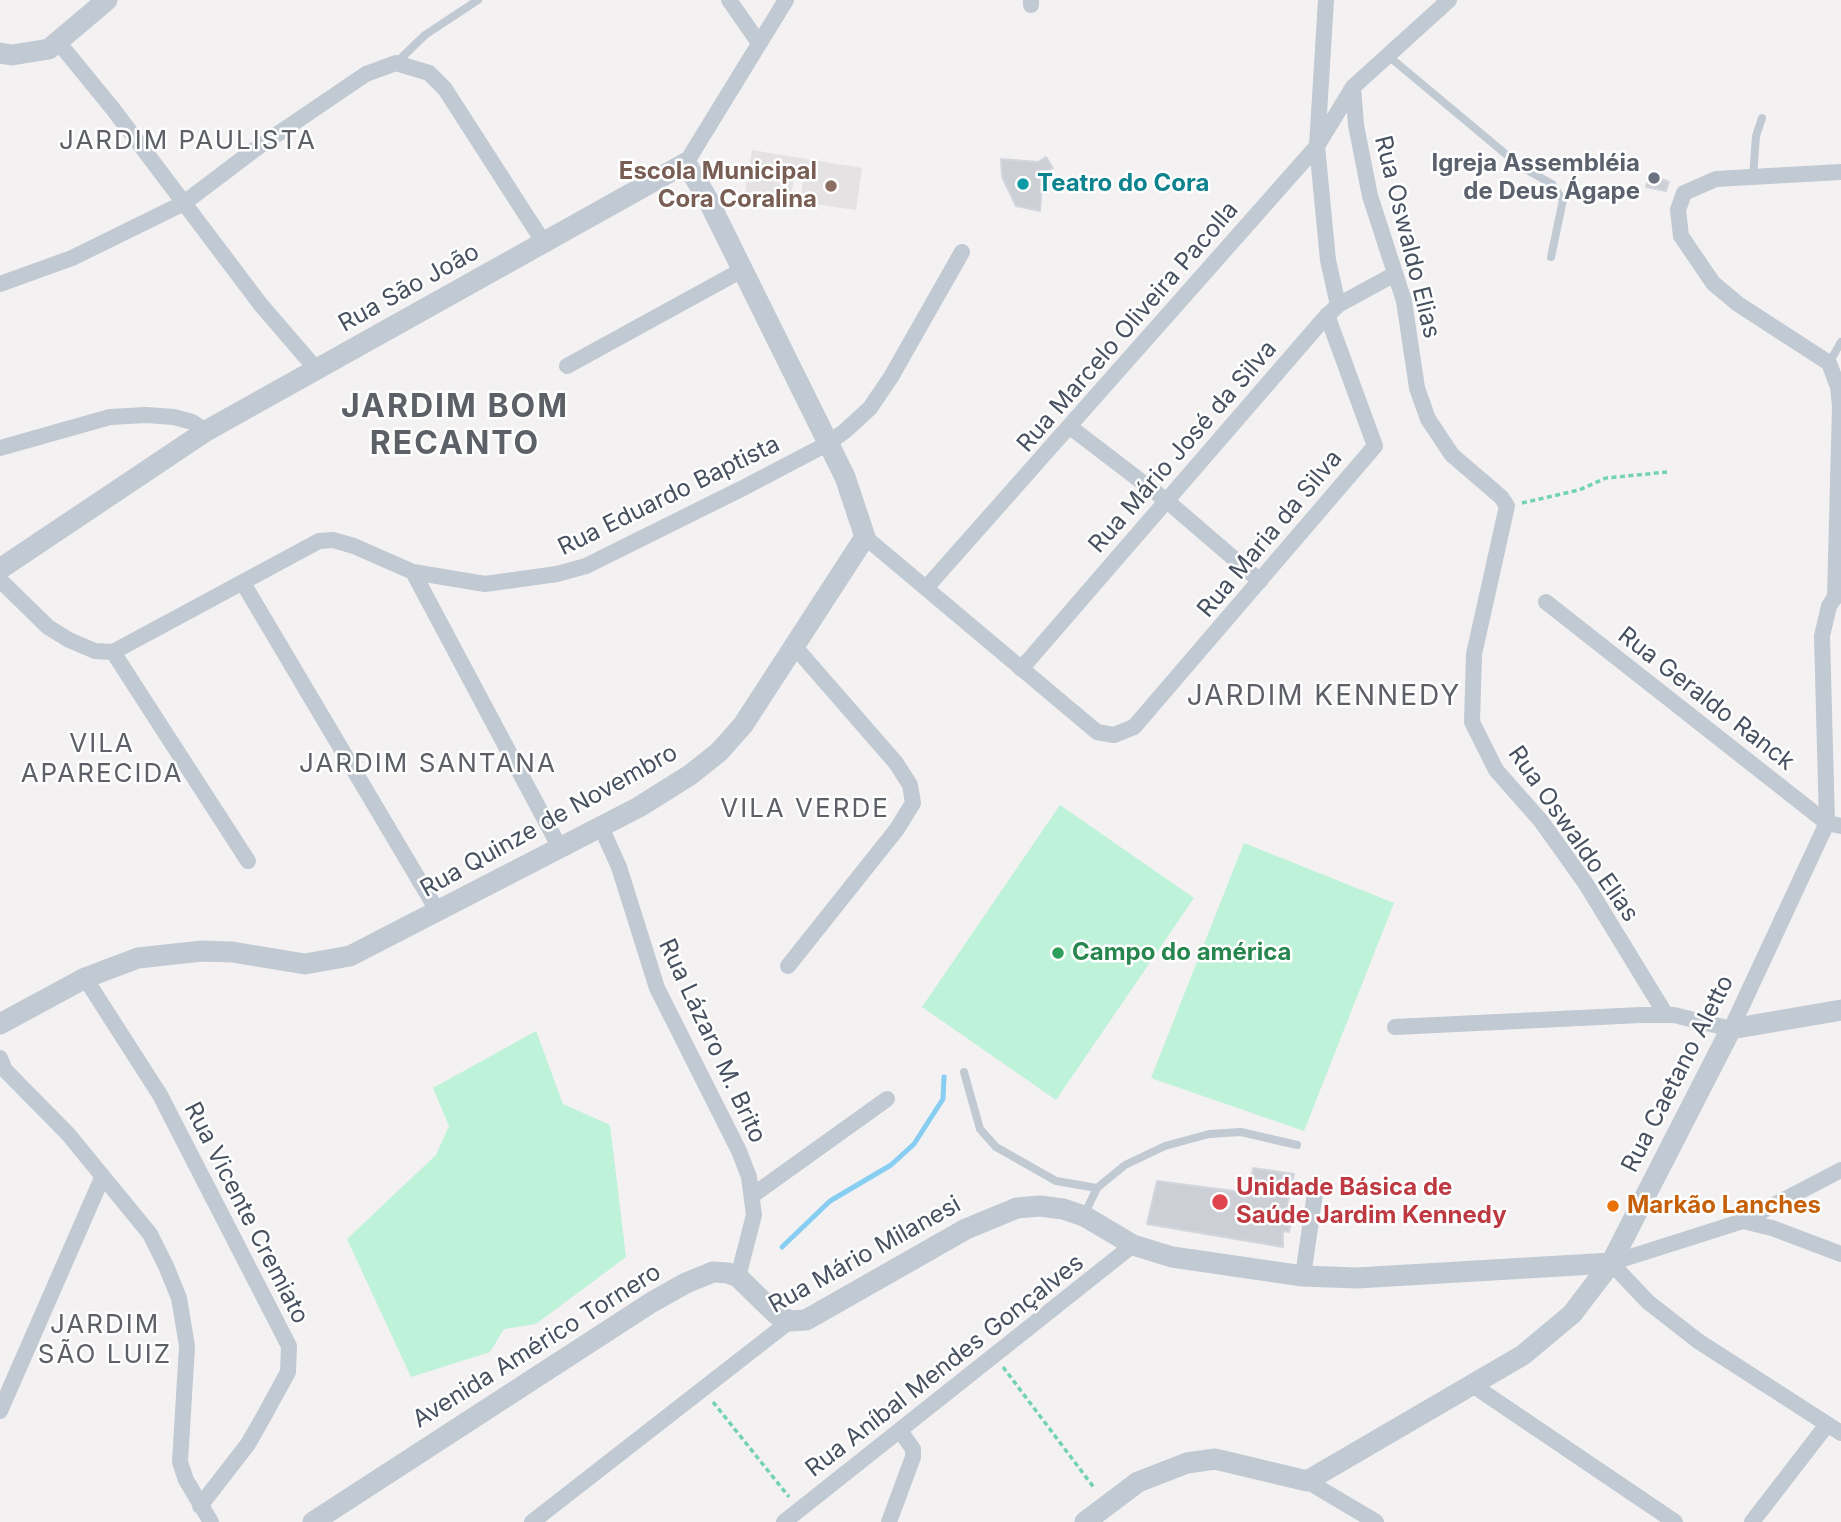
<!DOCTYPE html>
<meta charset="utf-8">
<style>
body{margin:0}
canvas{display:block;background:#f3f1f1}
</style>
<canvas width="1841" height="1522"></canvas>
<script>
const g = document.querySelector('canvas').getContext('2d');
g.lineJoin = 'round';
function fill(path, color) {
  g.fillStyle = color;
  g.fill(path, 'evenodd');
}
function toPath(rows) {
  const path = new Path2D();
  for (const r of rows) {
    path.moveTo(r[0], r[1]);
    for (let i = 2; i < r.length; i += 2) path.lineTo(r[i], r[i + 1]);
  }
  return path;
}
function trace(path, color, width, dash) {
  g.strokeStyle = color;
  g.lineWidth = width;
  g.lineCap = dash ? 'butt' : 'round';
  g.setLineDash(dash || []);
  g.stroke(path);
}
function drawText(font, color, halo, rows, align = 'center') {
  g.font = font + ' Inter,sans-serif';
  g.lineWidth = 5;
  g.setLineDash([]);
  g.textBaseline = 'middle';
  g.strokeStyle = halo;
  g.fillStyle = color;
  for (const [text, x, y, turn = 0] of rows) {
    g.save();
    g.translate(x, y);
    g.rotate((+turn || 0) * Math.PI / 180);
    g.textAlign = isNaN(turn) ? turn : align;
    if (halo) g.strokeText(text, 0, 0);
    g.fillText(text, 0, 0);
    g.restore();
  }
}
const education = toPath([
 [752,150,862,168,856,210,801,202,803,179,794,180,790,199,745,192]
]);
const green = toPath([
 [1060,805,1194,898,1056,1100,922,1007],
 [1244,843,1394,903,1304,1131,1151,1078],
 [536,1031,563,1104,610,1125,626,1257,536,1324,504,1329,490,1352,411,1377,347,1239,436,1155,449,1126,433,1088]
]);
const stream = toPath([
 [782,1247,830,1201,891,1165,914,1144,943,1099,944,1077]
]);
const building = toPath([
 [1046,157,1053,168,1043,173,1040,211,1016,206,1002,177,1001,159,1038,162,1046,157],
 [1650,174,1669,182,1666,191,1646,187,1650,174],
 [1253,1168,1294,1174,1286,1211,1294,1211,1289,1232,1283,1231,1283,1247,1147,1224,1157,1181,1249,1193,1253,1168]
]);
const path = toPath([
 [1522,503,1579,490,1606,478,1667,472],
 [1003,1367,1095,1489],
 [713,1402,789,1497]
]);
const service = toPath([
 [1386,54,1520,166,1552,184,1563,200,1551,257],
 [396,63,425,35,478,0],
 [1753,177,1756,136,1762,118],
 [1829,363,1841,342],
 [964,1072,980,1129,996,1147,1056,1181,1097,1188],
 [1084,1215,1097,1188,1125,1165,1165,1146,1209,1134,1241,1132,1297,1145]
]);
const minor = toPath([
 [729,0,759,43],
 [1326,0,1317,146,1328,260,1338,305],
 [1031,5,1031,0],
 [59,43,113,109,261,305,317,370],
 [1353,87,1356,125,1370,196,1404,301,1417,388,1428,419,1452,455,1501,497,1507,506,1474,654,1472,722,1496,770,1541,821,1586,884,1666,1015],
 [686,163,786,0],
 [0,284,72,258,184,203,254,150,366,74,396,63,429,73,445,89,544,243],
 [567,366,742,270],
 [1070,427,1167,501,1260,581],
 [0,448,110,417,146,415,174,417,192,422,206,431],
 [865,537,1097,732,1114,735,1134,727,1375,446,1327,315],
 [413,572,560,848],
 [0,580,48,627,69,640,95,651,113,652,319,541,333,540,354,546,413,572,485,584,557,574,586,566,743,488,827,444,845,431,870,408,891,377,962,252],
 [243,583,438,912],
 [926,588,1317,146,1353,87,1449,0],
 [1835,597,1840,406,1838,387,1829,363,1738,304,1713,283,1681,236,1678,210,1684,193,1716,179,1841,172],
 [1546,602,1827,823,1841,826],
 [113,652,248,861],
 [1021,669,1322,321,1338,305,1395,274],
 [601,827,619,867,657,988,739,1151,749,1177,754,1215,738,1277],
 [788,966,897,829,913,803,910,785,896,763,795,647],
 [85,978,160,1095,289,1346,288,1372,264,1416,248,1444,200,1506],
 [1395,1027,1641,1015,1674,1015,1731,1029,1827,823,1822,636,1829,606,1835,597,1841,595],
 [0,1058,5,1070,68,1134,150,1234,166,1266,179,1298,187,1346,180,1462,186,1480,211,1522],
 [1841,1170,1743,1221,1611,1263,1648,1302,1698,1341,1841,1433],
 [753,1195,887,1099],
 [1743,1221,1772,1228,1841,1254],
 [1303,1276,1316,1186],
 [1474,1386,1675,1522],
 [0,1411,102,1178],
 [1307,1481,1376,1522],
 [532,1522,790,1321],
 [784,1522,1133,1245],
 [889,1522,913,1457,913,1449,901,1432],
 [1752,1522,1826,1426]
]);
const tertiary = toPath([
 [0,53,12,55,49,49,107,0],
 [0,569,206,431,686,163,707,198,845,477,865,537,743,725,719,752,690,775,639,807,350,956,305,964,232,952,202,951,138,958,85,978,0,1024],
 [313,1522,652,1302,686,1283,713,1272,728,1273,738,1277,776,1314,790,1321,806,1320,966,1229,1017,1208,1040,1206,1063,1209,1084,1216,1133,1245,1172,1257,1303,1276,1357,1278,1611,1263],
 [1085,1522,1138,1482,1187,1463,1215,1459,1307,1481,1523,1355,1572,1314,1611,1263,1731,1029,1841,1010]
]);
const markers = [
 [1654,178,7,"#6b7280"],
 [1023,184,7,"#0f9aa8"],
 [831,186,7,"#8d6e63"],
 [1058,953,7,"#2e9e5b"],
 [1220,1202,9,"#e0444e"],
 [1613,1206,7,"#e8710a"]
];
const worshipNames = [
 ["Igreja Assembléia",1640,164],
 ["de Deus Ágape",1640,192]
];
const educationNames = [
 ["Escola Municipal",817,172],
 ["Cora Coralina",817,200]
];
const cultureNames = [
 ["Teatro do Cora",1037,184]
];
const streetNames = [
 ["Rua Oswaldo Elias",1407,237,76],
 ["Rua São João",409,288,-29],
 ["Rua Marcelo Oliveira Pacolla",1128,327,-49],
 ["Rua Mário José da Silva",1183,447,-49],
 ["Rua Eduardo Baptista",669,496,-26],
 ["Rua Maria da Silva",1270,534,-50],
 ["Rua Geraldo Ranck",1706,699,38],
 ["Rua Quinze de Novembro",549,821,-29],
 ["Rua Oswaldo Elias",1573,834,55],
 ["Rua Lázaro M. Brito",712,1041,65],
 ["Rua Caetano Aletto",1678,1074,-63],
 ["Rua Vicente Cremiato",246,1213,63],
 ["Rua Mário Milanesi",865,1255,-29],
 ["Avenida Américo Tornero",537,1346,-32],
 ["Rua Aníbal Mendes Gonçalves",945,1366,-38]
];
const leisureNames = [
 ["Campo do américa",1072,953]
];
const healthNames = [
 ["Unidade Básica de",1236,1188],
 ["Saúde Jardim Kennedy",1236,1216]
];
const foodNames = [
 ["Markão Lanches",1627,1206]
];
const neighbourhoodNames = [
 ["JARDIM PAULISTA",188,141],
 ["VILA",102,744],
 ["APARECIDA",102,774],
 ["JARDIM SANTANA",428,764],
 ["VILA VERDE",805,809],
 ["JARDIM",105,1325],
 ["SÃO LUIZ",105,1355]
];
const quarterNames = [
 ["JARDIM KENNEDY",1324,697]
];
const districtNames = [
 ["JARDIM BOM",455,407],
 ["RECANTO",455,444]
];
fill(education, '#e4e2e3');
fill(green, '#bef2d9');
trace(stream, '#88cef2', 5);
fill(building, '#cccfd6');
trace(building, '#d4d6dd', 2);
trace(path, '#73d3b0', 3.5, [5, 3.5]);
trace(service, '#c1c9d3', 8);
trace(minor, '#c1c9d3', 16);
trace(tertiary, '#c1c9d3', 21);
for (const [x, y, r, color] of markers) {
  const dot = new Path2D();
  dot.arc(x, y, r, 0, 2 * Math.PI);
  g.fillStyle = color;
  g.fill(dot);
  trace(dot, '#fff', 2.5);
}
drawText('bold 24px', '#5b616d', '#fff', worshipNames, 'right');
drawText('bold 24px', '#785e54', '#fff', educationNames, 'right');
drawText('bold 24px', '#0d838f', '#fff', cultureNames, 'left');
drawText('24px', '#475160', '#fff', streetNames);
drawText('bold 24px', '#27864d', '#fff', leisureNames, 'left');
drawText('bold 24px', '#be3a42', '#fff', healthNames, 'left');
drawText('bold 24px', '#c56008', '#fff', foodNames, 'left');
g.letterSpacing = '2px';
drawText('26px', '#5d6066', '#fff', neighbourhoodNames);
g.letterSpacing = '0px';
g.letterSpacing = '2px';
drawText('28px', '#5d6066', '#fff', quarterNames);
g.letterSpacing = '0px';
g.letterSpacing = '2px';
drawText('bold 32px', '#5d6066', '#fff', districtNames);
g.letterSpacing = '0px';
</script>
